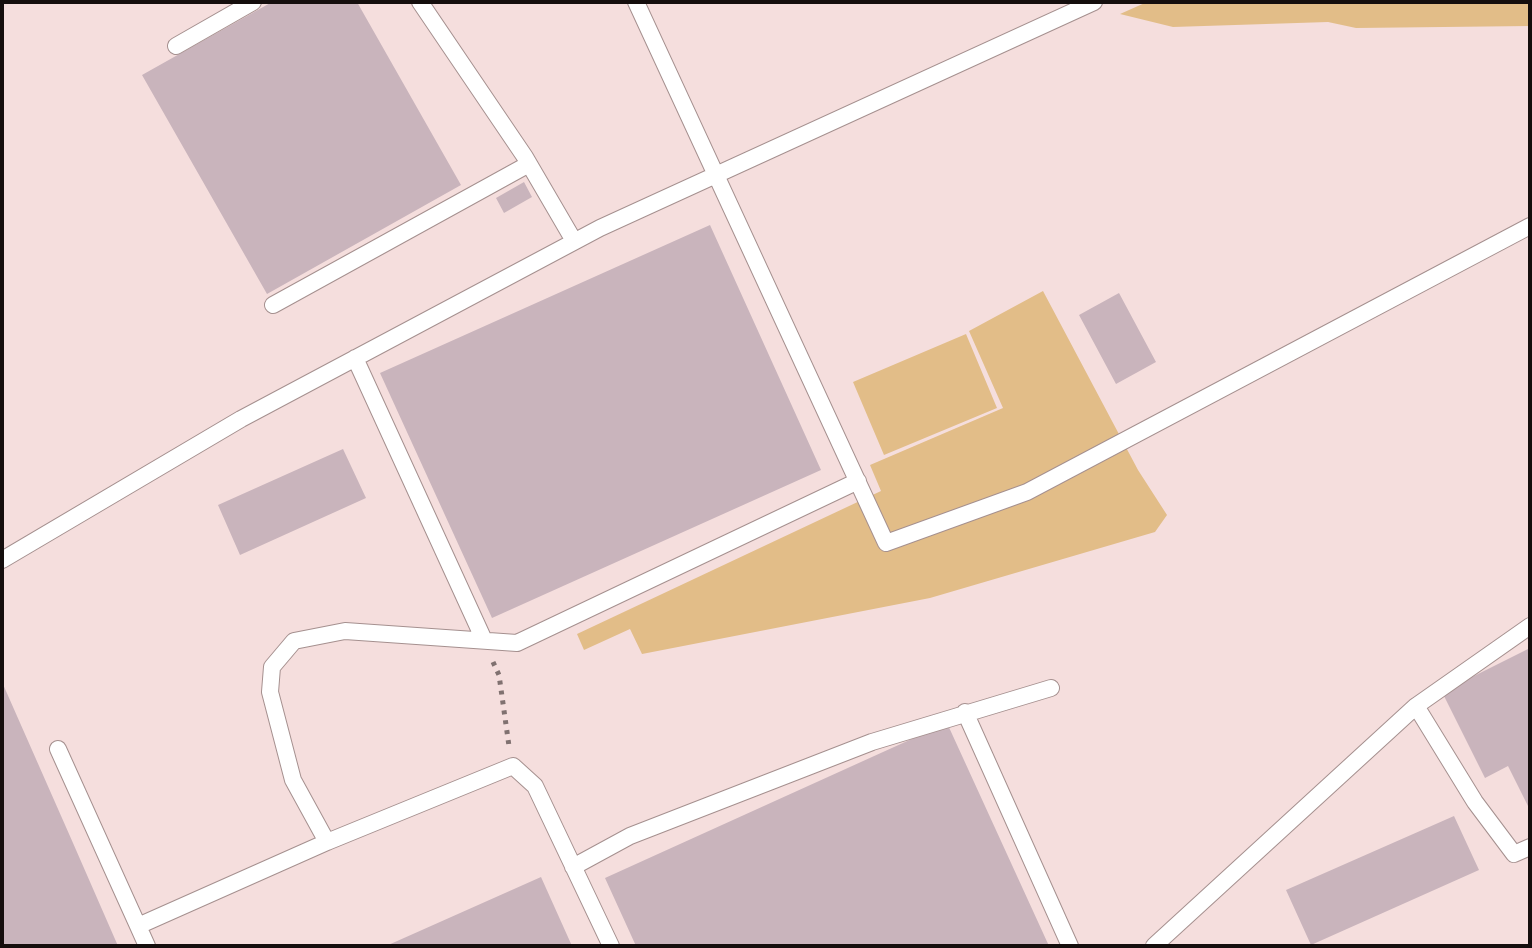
<!DOCTYPE html>
<style>
body{margin:0}
#map{position:relative;width:1532px;height:948px;overflow:hidden;background:#f5dedd;font-family:Ubuntu,sans-serif}
canvas{display:block}
.frame{position:absolute;inset:0;border:4px solid #150e0d;pointer-events:none}
</style>
<div id="map">
<canvas width="1532" height="948"></canvas>
<div class="frame"></div>
</div>
<script>
const g = document.querySelector('canvas').getContext('2d');
g.lineJoin = 'round';
function fill(path, color) {
  g.fillStyle = color;
  g.fill(path, 'evenodd');
}
function toPath(rows) {
  const path = new Path2D();
  for (const r of rows) {
    path.moveTo(r[0], r[1]);
    for (let i = 2; i < r.length; i += 2) path.lineTo(r[i], r[i + 1]);
  }
  return path;
}
function trace(path, color, width, dash) {
  g.strokeStyle = color;
  g.lineWidth = width;
  g.lineCap = dash ? 'butt' : 'round';
  g.setLineDash(dash || []);
  g.stroke(path);
}
const green = toPath([
 [1147,2,1530,2,1530,26,1356,28,1328,22,1173,27,1120,14],
 [1043,291,1138,470,1167,515,1155,532,930,598,642,654,630,629,584,650,577,634,881,491,870,465,1003,408,969,331],
 [966,334,997,408,884,455,853,382]
]);
const building = toPath([
 [272,2,357,2,461,185,267,294,142,75],
 [524,182,532,197,504,213,496,198],
 [710,225,821,470,492,618,380,373],
 [1119,293,1156,362,1116,384,1079,315],
 [343,449,366,498,240,555,218,505],
 [1530,648,1530,810,1508,766,1485,778,1442,692],
 [2,682,73,843,118,946,2,946],
 [947,723,1049,946,636,946,605,878],
 [1454,816,1479,870,1311,945,1286,890],
 [541,877,572,946,386,946]
]);
const path = toPath([
 [493,662,499,675,509,746]
]);
const service = toPath([
 [420,2,525,157,574,241],
 [636,2,886,543,1027,492,1530,226],
 [176,46,253,2],
 [273,305,529,164],
 [355,358,484,640],
 [2,560,241,419,600,228,1094,2],
 [1416,706,1475,802,1514,854,1530,847],
 [965,712,1070,946],
 [58,749,138,926],
 [327,842,293,780,270,692,272,667,294,641,345,631,517,643,858,481],
 [573,867,630,836,872,742,1051,688],
 [147,946,138,926,327,842,513,766,535,786,611,946],
 [1154,946,1416,706,1530,626]
]);
fill(green, '#e2bd88');
fill(building, '#c9b4bc');
trace(service, '#a5908f', 18);
trace(path, '#807170', 5, [4, 6]);
trace(service, '#fff', 16);
</script>
